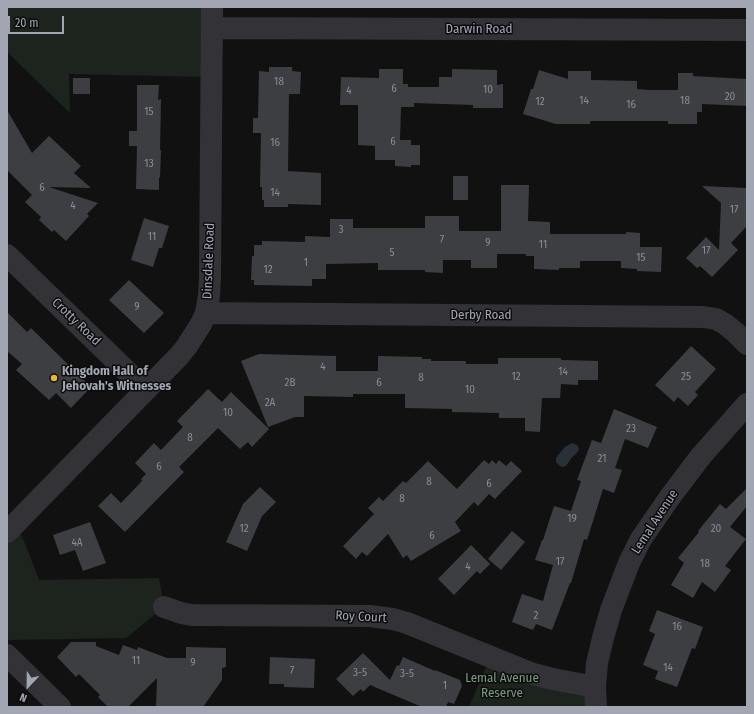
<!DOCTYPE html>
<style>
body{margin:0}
#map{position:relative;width:754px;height:714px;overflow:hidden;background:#111112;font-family:"Fira Sans Condensed",sans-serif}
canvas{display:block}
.frame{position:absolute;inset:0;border:8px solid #a2a6b2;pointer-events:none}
.north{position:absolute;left:8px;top:666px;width:40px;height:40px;-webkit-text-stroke:3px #0c0c0d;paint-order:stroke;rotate:202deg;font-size:11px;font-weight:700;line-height:16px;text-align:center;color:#a2a6b2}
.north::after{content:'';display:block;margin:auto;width:14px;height:18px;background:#a2a6b2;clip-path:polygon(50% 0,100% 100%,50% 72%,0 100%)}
.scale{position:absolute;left:8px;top:16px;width:56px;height:18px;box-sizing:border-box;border:2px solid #a2a6b2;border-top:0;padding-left:5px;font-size:12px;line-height:14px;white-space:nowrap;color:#a2a6b2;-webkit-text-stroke:3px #0c0c0d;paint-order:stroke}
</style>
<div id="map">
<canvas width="754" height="714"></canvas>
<div class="frame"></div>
<div class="north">N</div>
<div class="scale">20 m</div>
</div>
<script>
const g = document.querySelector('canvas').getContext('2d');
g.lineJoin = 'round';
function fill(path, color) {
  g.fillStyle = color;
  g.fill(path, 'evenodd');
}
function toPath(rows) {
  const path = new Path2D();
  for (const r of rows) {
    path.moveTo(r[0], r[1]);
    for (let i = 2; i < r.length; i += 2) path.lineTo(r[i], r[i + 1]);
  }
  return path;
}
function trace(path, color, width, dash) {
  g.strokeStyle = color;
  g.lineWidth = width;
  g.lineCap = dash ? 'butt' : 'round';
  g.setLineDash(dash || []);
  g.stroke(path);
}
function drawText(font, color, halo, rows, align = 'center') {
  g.font = font + ' "Fira Sans Condensed",sans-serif';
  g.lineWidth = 3;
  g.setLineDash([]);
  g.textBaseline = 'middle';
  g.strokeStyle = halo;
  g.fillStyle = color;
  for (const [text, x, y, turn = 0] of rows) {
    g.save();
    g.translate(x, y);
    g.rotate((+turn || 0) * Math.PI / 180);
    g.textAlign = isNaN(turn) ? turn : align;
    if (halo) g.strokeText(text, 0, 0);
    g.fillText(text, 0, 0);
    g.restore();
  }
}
const green = toPath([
 [7,7,212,7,212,77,69,74,70,113,7,52],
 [16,523,26,546,39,580,159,578,164,607,126,638,7,640,7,532],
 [490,657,579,684,596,707,469,707]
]);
const water = toPath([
 [572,443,577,445,579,449,578,451,575,455,572,457,566,466,563,467,560,466,556,462,556,458,558,455,565,447]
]);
const building = toPath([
 [269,67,292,67,292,71,301,72,300,94,289,94,288,171,321,173,321,205,288,204,288,207,264,207,264,200,262,200,262,187,260,187,261,133,253,133,253,118,258,118,259,71,269,72],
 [379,69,403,69,403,84,408,84,408,87,439,87,439,77,452,77,452,69,497,70,497,85,503,84,503,108,473,108,473,105,414,103,414,107,401,107,400,140,411,140,411,145,420,145,420,165,411,165,411,167,395,166,395,160,375,160,375,146,358,145,358,105,340,105,341,77,379,78],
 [539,70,568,79,568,71,591,71,591,80,637,81,637,89,648,90,678,90,678,73,693,73,693,76,747,79,747,106,702,104,702,112,697,112,697,124,668,124,668,121,590,121,590,124,556,124,523,114,531,89,533,89],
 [73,78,90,78,90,94,73,94],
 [137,85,159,85,158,100,161,99,160,150,161,150,160,178,159,177,159,190,136,189,137,146,129,146,129,131,137,131],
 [7,110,32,153,49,136,81,166,74,173,91,188,49,187,98,203,87,214,89,216,66,241,54,230,52,232,39,220,41,217,25,202,32,195,7,170],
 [453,176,468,176,468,200,453,200],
 [501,185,529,185,528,221,550,222,550,234,626,234,626,232,640,233,640,247,662,247,661,272,637,271,637,269,621,268,621,261,580,261,580,268,559,268,559,270,534,269,534,256,526,256,526,254,497,254,497,268,471,268,471,260,443,260,443,273,425,272,425,270,378,270,378,263,326,264,326,279,312,279,312,286,254,285,254,280,251,280,252,256,254,256,254,245,262,245,262,241,305,242,305,236,330,237,330,219,353,219,353,228,425,228,425,216,459,216,459,231,501,231],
 [702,186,747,188,747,226,731,243,738,250,712,277,700,266,697,268,686,258,706,237,719,250,721,203],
 [144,218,169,226,162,248,159,248,153,267,131,260],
 [129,280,164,313,144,333,109,300],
 [7,312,27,332,31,328,91,387,71,408,56,393,49,400,16,370,22,364,7,351],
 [691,346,716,369,695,392,698,395,688,406,678,397,674,402,655,385],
 [259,354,336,356,336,371,378,371,378,356,422,357,422,359,431,359,431,361,466,361,466,364,498,364,498,358,561,358,561,360,598,361,598,380,578,380,578,385,561,384,560,398,542,398,540,432,525,431,525,418,499,418,499,413,452,412,452,409,405,408,405,394,353,394,353,397,304,396,304,417,295,417,268,427,241,361],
 [208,389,222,402,231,392,269,429,252,447,248,442,240,449,218,428,179,467,184,472,125,532,98,506,111,493,121,503,142,481,141,479,146,474,135,463,154,443,161,450,183,427,177,421],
 [614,409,657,427,648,448,625,439,615,468,622,470,614,493,603,489,587,540,584,539,571,583,570,583,552,630,536,624,533,630,512,622,522,594,543,601,553,565,535,560,542,540,543,540,554,506,571,511,581,481,577,480,592,440,601,443],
 [484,460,489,464,492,460,496,464,499,460,506,466,511,461,522,471,495,499,489,494,478,506,474,502,455,522,461,531,411,561,407,555,403,558,388,534,367,556,362,552,356,559,343,546,374,514,368,508,379,497,383,501,403,481,406,483,428,461,457,489],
 [260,487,276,502,262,516,247,551,226,542,243,504],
 [747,488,747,506,730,527,746,539,725,566,731,570,715,592,702,582,693,598,671,585,684,563,678,558,699,532,698,531,720,504,726,509],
 [90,522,106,563,83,571,75,550,60,555,53,535],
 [512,531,525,542,501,570,488,559],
 [471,545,490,564,480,574,477,571,454,595,438,579],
 [657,610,703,627,695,649,692,648,677,687,655,679,658,671,643,665,655,634,649,631],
 [71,642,96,642,96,646,119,655,123,645,137,650,138,647,167,658,186,658,186,647,226,648,226,667,222,668,222,680,203,707,156,707,157,678,128,707,108,707,98,697,100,695,79,674,76,677,57,657],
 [363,653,390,680,397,665,399,666,403,657,435,671,435,670,460,680,462,686,454,704,448,702,446,707,422,707,370,685,363,692,361,689,353,696,336,679],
 [270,657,315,659,314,688,284,687,284,684,269,684]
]);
const minor = toPath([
 [212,28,747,30],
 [7,255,145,389],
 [206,313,703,317,716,319,725,324,735,332,747,344],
 [7,532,179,356,187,346,201,324,206,313,209,296,210,277,212,7],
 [164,607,181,613,192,615,370,616,393,619,407,623,533,674,553,679,595,687],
 [7,655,60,707],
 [596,707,595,687,597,663,603,638,611,610,619,589,629,563,641,539,670,497,701,456,747,404]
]);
const markers = [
 [54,378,4,"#eab530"]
];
const numberNames = [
 ["18",279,82],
 ["6",394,89],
 ["10",488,90],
 ["4",349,91],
 ["20",730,97],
 ["14",584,101],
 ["18",685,101],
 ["12",540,102],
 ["16",631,105],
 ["15",149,112],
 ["6",393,142],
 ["16",275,143],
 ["13",149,164],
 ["6",42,188],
 ["14",275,193],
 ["4",73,206],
 ["17",734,210],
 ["3",341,230],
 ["11",152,237],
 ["7",442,240],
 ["9",488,243],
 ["11",543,245],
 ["17",706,251],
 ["5",392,253],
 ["15",641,258],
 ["1",306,263],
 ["12",268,270],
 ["9",137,307],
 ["4",323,367],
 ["14",563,372],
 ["12",516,377],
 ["25",686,377],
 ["8",421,378],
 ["2B",290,383],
 ["6",379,383],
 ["10",470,390],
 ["2A",270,403],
 ["10",228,413],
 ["23",631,429],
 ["8",190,438],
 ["21",602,459],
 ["6",159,467],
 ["8",429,482],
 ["6",489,484],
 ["8",402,499],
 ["19",572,519],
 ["12",244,529],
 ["20",716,529],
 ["6",432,536],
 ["4A",77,543],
 ["17",560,562],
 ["18",705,564],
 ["4",468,567],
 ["2",536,616],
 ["16",677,627],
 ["11",136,661],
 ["9",193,663],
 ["14",668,668],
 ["7",292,671],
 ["3-5",360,673],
 ["3-5",407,674],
 ["1",445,686]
];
const streetNames = [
 ["Darwin Road",479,29],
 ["Dinsdale Road",209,261,-88],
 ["Derby Road",481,315],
 ["Crotty Road",76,322,44],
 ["Lemal Avenue",655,522,-57],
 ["Roy Court",361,617,3]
];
const poiNames = [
 ["Kingdom Hall of",62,371],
 ["Jehovah's Witnesses",62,386]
];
const parkNames = [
 ["Lemal Avenue",502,678],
 ["Reserve",502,693]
];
fill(green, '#1d241e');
fill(water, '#2a3037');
fill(building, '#3d3e42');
trace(minor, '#323237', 22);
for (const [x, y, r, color] of markers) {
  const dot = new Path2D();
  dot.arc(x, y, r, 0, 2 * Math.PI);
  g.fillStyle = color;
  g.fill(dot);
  trace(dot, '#0c0c0d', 1.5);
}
drawText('11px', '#898c96', null, numberNames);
drawText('13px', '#a2a6b2', '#0c0c0d', streetNames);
drawText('bold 13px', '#a2a6b2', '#0c0c0d', poiNames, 'left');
drawText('13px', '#7a9d7e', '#0c0c0d', parkNames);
</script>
